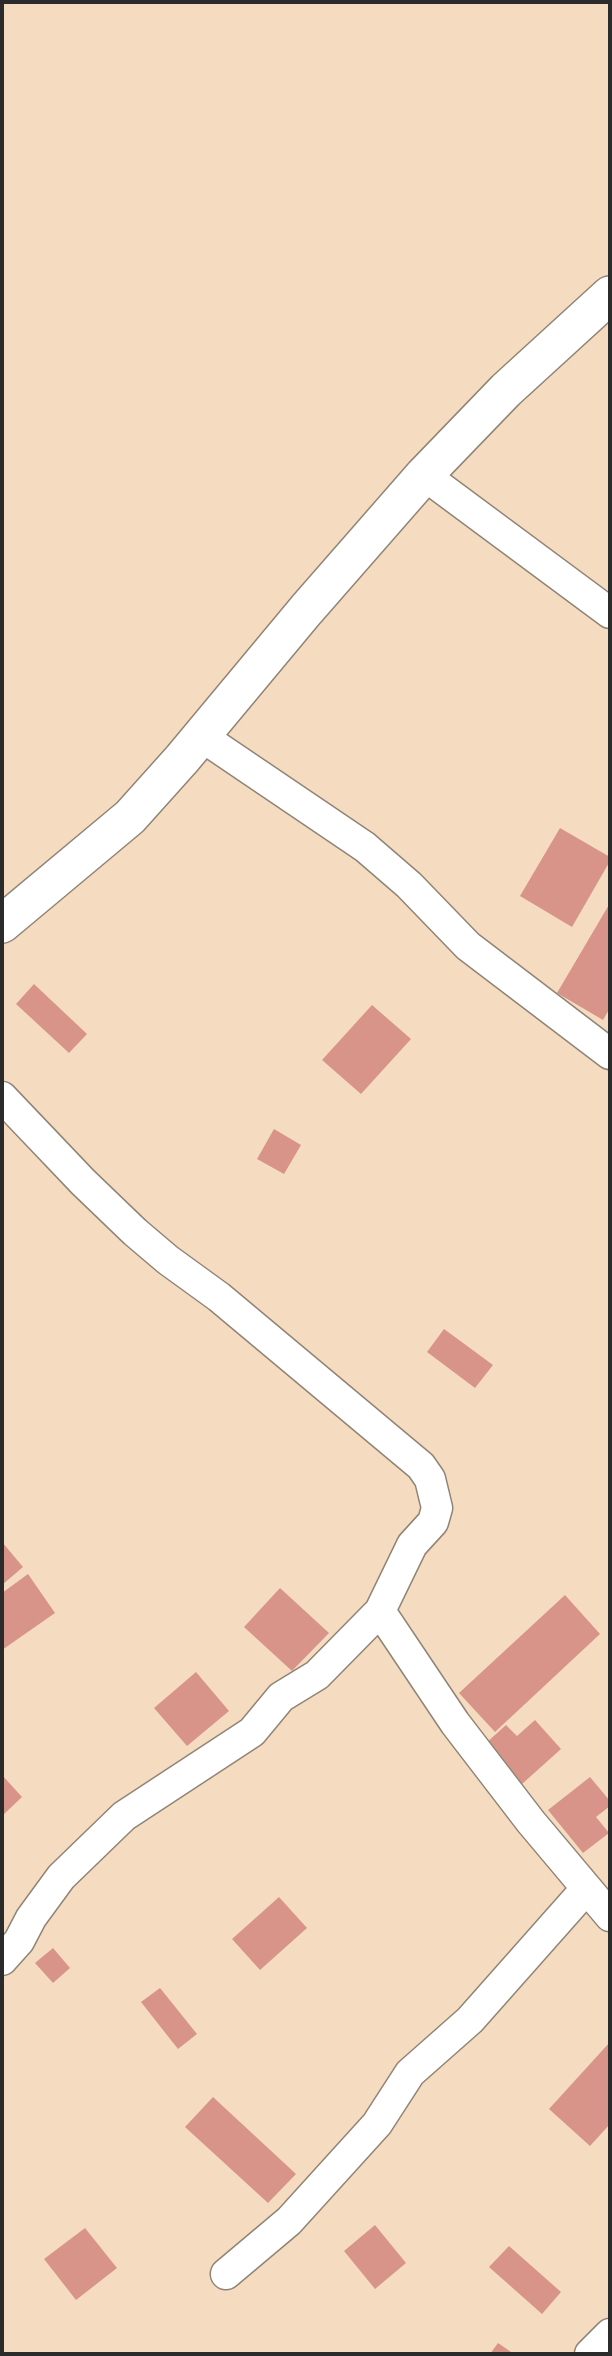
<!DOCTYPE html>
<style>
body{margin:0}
#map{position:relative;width:612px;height:2356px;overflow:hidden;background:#f5dcc1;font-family:"IM FELL Great Primer",serif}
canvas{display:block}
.frame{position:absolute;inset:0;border:4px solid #2b2b2b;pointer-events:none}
</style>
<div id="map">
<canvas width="612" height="2356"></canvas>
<div class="frame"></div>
</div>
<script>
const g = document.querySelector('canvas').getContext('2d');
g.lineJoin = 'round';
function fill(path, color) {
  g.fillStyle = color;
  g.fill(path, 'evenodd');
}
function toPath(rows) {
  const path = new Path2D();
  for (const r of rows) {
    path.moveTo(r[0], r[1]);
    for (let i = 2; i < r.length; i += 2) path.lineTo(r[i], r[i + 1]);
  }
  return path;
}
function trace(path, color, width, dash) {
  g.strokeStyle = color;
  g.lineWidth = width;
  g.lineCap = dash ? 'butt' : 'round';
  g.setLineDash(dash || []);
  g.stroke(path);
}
const building = toPath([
 [560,828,610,857,610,861,572,927,520,896],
 [610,903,610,1008,603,1020,557,993],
 [34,984,87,1034,69,1053,16,1004],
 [372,1005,411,1039,361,1094,322,1060],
 [274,1129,301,1145,284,1174,257,1159],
 [444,1329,493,1365,475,1388,427,1352],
 [2,1542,23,1567,2,1585],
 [28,1574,55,1613,2,1650,2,1593],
 [280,1588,329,1633,292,1671,244,1627],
 [565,1595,600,1634,495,1732,459,1693],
 [196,1672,229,1711,187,1746,154,1708],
 [535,1720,561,1749,522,1784,485,1744,506,1725,517,1736],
 [2,1775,22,1797,2,1816],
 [590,1777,610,1801,610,1806,596,1817,609,1833,583,1853,548,1810],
 [279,1897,307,1928,260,1970,232,1939],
 [53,1948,70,1968,53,1983,35,1963],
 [160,1988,197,2034,178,2049,141,2002],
 [610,2042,610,2124,590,2146,549,2109],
 [213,2097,296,2174,268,2203,185,2127],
 [375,2225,406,2263,375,2289,344,2251],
 [85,2228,117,2268,76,2300,44,2259],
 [509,2246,561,2292,542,2314,489,2267],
 [498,2343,514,2354,490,2354]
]);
const minor = toPath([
 [424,475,610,613],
 [201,736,365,847,409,885,468,946,610,1054],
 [2,1097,83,1182,135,1232,168,1260,219,1297,421,1466,430,1479,437,1508,433,1522,412,1545,380,1611,317,1675,281,1697,252,1732,124,1816,61,1877,31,1918,19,1941,2,1960],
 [380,1611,455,1723,531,1822,610,1916],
 [226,2274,289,2221,377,2124,410,2073,470,2020,586,1889],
 [590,2354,610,2334]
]);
const tertiary = toPath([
 [2,924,130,817,182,759,306,610,424,475,506,390,610,295]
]);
fill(building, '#d89489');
trace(minor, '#908476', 33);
trace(tertiary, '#908476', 40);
trace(minor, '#fff', 30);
trace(tertiary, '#fff', 37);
</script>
